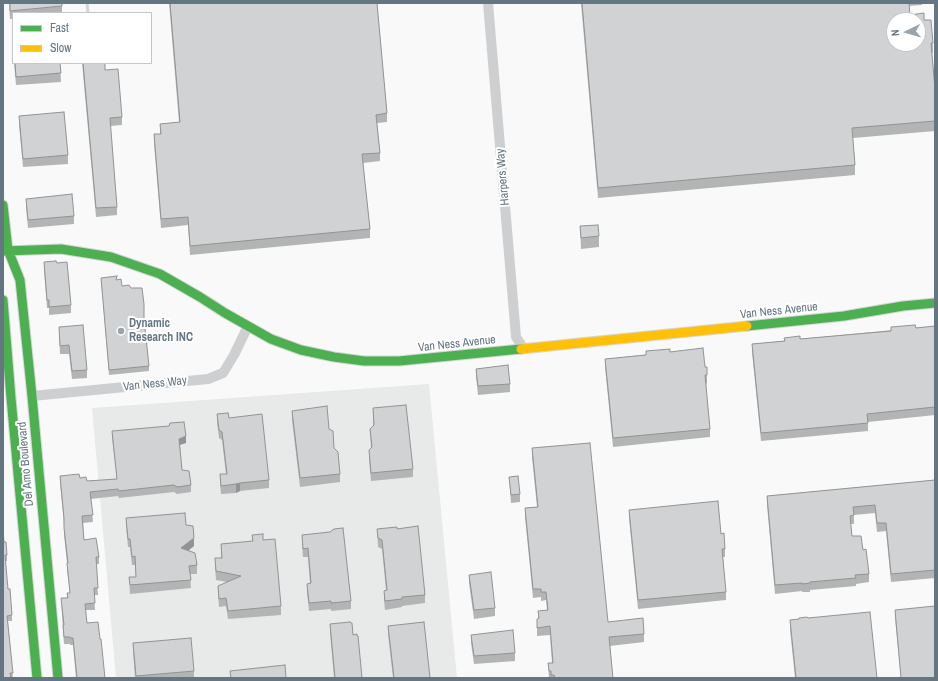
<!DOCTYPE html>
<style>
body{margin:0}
#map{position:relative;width:938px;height:681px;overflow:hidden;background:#f9f9f9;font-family:"Archivo Narrow",sans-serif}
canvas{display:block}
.frame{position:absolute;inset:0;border:4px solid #657683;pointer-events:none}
.legend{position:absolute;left:12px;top:12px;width:140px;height:52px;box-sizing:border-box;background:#fff;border:1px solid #c1c8cd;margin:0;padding:5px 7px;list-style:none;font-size:12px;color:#657683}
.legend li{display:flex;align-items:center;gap:8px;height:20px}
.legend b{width:20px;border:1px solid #c1c8cd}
.north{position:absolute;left:886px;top:12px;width:40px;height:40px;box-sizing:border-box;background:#fff;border:1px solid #c1c8cd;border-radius:50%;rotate:265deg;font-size:11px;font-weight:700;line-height:16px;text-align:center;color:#657683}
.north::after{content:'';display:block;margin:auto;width:14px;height:18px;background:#99a4ac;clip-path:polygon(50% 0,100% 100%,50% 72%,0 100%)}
</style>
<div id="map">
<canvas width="938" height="681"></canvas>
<div class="frame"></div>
<ul class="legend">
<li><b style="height:5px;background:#4caf50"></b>Fast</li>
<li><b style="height:5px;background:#ffc107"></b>Slow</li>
</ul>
<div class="north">N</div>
</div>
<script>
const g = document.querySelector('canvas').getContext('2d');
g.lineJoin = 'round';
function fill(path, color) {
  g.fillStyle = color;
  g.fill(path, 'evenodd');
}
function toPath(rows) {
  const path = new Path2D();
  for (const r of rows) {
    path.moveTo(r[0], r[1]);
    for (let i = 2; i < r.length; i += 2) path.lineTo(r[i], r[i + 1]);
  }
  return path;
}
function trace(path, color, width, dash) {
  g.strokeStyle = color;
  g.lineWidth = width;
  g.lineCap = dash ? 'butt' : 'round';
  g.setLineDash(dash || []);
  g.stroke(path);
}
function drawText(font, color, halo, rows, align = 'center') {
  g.font = font + ' "Archivo Narrow",sans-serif';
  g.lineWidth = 4;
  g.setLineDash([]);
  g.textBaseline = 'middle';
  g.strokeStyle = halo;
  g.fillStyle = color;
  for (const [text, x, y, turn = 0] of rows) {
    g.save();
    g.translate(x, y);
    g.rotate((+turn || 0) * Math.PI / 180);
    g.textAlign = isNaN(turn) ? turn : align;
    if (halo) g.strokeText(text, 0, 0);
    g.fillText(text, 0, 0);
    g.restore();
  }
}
const built = toPath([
 [429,384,457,678,116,678,92,408]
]);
const stream = toPath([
 [87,3,88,13]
]);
const street = toPath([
 [488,3,516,337,524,349],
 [32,396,208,379,223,373,234,355,248,326]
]);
const fast = toPath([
 [3,205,8,250,20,280,32,396,58,678],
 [3,251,61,249,111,257,160,274,200,297,225,313,271,339,301,350,334,357,364,361,399,361,521,349],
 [3,300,11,398,37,678],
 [747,326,844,316,903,306,935,303]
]);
const slow = toPath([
 [521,349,747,326]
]);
const wall = toPath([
 [9,3,62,3,62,13,13,13,13,19,10,19],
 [169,3,377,3,387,113,387,122,377,123,380,153,380,161,363,163,370,229,370,238,190,255,188,225,161,228,154,143,154,134,160,134,160,124,179,122],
 [581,3,922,3,922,5,909,6,910,15,924,20,933,43,933,53,932,53,935,89,935,131,853,138,855,165,855,175,598,198],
 [14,63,60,63,61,82,16,85],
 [82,63,105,63,105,70,122,117,122,125,110,126,117,207,117,215,96,217],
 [19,116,68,155,68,164,23,167,19,125],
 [26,199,74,216,74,224,28,228,26,207],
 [580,226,599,236,599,247,581,249],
 [44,262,71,305,71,313,49,315,49,308,47,308,44,270],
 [101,278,117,280,122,286,144,319,149,366,149,371,109,375],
 [935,326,935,415,868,422,868,431,761,441,752,352,752,344,784,341,784,338,800,339],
 [59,327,87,370,87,378,72,379,69,354,60,354,59,335],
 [670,352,705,367,707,375,707,383,706,384,710,429,710,437,613,447,605,367,605,359],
 [476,369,510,384,510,392,478,395,476,377],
 [373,408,413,469,413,477,371,481,369,459,369,450,371,448,370,429,373,426],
 [292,411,329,429,340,474,340,482,300,487,292,420],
 [217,414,229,418,269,480,269,488,240,491,236,493,221,494,220,483,220,474,226,474,222,440,219,438,217,422],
 [112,431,186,443,180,445,182,470,191,485,191,492,177,494,174,492,119,498,118,496,91,499,93,522,83,523,84,540,99,557,99,564,96,564,98,595,94,595,95,610,85,610,87,623,100,639,105,678,76,678,73,645,70,645,70,644,64,644,63,631,61,598,67,598,67,593,70,593,67,570,67,563,64,535,64,524,60,483,60,476,80,478,87,481,117,479,112,438],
 [532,448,608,622,644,634,644,642,610,646,613,678,549,678,548,663,552,663,550,635,537,636,537,619,538,619,538,611,547,610,546,600,541,601,541,597,533,598,525,517,525,508,537,507,532,457],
 [509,477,520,494,520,502,511,503],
 [935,480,935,578,891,582,886,531,877,532,875,513,854,515,854,524,850,524,852,536,863,550,869,574,869,582,856,584,856,586,810,590,810,592,802,592,802,591,775,594,767,505,767,496],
 [629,510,721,534,725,549,725,557,723,557,726,592,726,600,638,609,629,518],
 [126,518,186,525,194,546,189,550,197,565,197,574,190,574,191,588,130,594,129,577,136,577,135,565,132,565,130,547,128,547,126,526],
 [377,529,397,529,425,595,425,603,402,606,402,607,385,610,384,600,384,591,386,590,382,549,378,547],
 [252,535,263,540,281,606,281,615,228,619,226,606,219,607,218,594,218,586,227,582,216,580,215,567,215,558,221,558,221,544,252,541],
 [302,535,351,601,351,609,331,611,331,609,309,611,307,592,307,584,310,584,308,557,303,557,302,543],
 [4,542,7,555,7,561,5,561,8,589,12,615,12,621,8,621,13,678,3,678],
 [469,575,495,608,495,616,474,619,469,583],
 [895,610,935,678,901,678,895,618],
 [808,618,877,678,795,678,790,629,790,620],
 [330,624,353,635,362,678,334,678,330,632],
 [388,626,430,678,393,678,388,634],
 [471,635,515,653,515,661,474,664,471,643],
 [133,643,194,671,194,678,135,678,133,651]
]);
const shadedWall = toPath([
 [186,436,186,443,179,445,179,439],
 [240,483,240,491,236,493,236,484],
 [194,538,194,546,181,556,181,548]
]);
const building = toPath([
 [10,3,62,3,62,6,10,11,10,3],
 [170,3,377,3,387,113,376,115,380,153,362,154,370,229,190,246,188,217,161,219,154,134,161,134,160,124,180,122,170,3],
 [582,3,909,3,910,15,924,13,924,20,931,20,933,43,931,43,935,89,935,121,852,128,855,165,598,188,582,3],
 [894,20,918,20,918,44,894,44,894,20],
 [15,63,60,63,61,73,16,77,15,63],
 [83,63,105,63,105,70,118,69,122,117,110,118,117,207,96,208,83,63],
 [64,112,68,155,23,159,19,116,64,112],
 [72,194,74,216,28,220,26,199,72,194],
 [598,225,599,236,581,238,580,226,598,225],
 [56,261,57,263,67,262,71,305,49,307,49,300,47,300,44,262,56,261],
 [117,276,116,280,121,279,122,286,129,285,131,288,142,288,144,304,144,319,149,366,109,370,101,278,117,276],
 [83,325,87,370,72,371,69,345,60,346,59,327,83,325],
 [915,325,916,328,935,326,935,407,867,414,868,423,761,433,752,344,785,341,784,338,800,336,800,339,891,331,891,327,915,325],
 [703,348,705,367,707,367,707,375,705,375,710,429,613,438,605,359,646,355,646,351,670,349,670,352,703,348],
 [508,365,510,384,478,386,476,369,508,365],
 [406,405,413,469,371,473,369,450,372,447,370,429,374,425,373,408,406,405],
 [327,406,329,429,333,431,334,448,338,452,340,474,300,478,292,411,327,406],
 [228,413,229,418,262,414,269,480,240,483,236,484,221,486,220,474,227,474,222,432,219,430,217,414,228,413],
 [184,422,186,436,179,439,182,470,189,471,191,485,177,487,174,485,119,491,118,489,90,492,93,515,82,516,84,540,96,538,99,557,96,557,98,588,94,588,95,603,85,604,87,623,98,622,100,639,101,639,105,678,77,678,73,638,70,638,70,637,64,637,63,625,64,625,61,598,68,598,67,593,70,593,67,563,68,563,64,528,64,518,60,476,79,474,80,478,86,477,87,481,117,479,112,431,169,426,170,423,184,422],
 [590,443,608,622,643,618,644,634,609,637,613,678,555,678,554,675,551,675,551,671,549,671,548,663,553,663,550,626,537,628,537,619,539,618,538,611,548,610,546,592,541,592,541,589,533,589,525,508,538,507,532,448,590,443],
 [518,476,520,494,511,495,509,477,518,476],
 [935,480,935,570,891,574,886,523,877,523,875,505,853,507,854,515,850,516,852,536,861,536,863,550,866,549,869,574,855,575,856,578,810,582,810,583,802,584,802,583,775,585,767,496,935,480],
 [718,501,721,534,724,533,725,549,722,549,726,592,638,600,629,510,718,501],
 [185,513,186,525,193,526,194,538,181,548,195,553,197,565,189,566,191,580,130,585,129,577,136,577,135,556,132,557,130,539,128,539,126,518,185,513],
 [418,526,425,595,402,597,402,599,385,601,384,591,387,590,382,540,378,538,377,529,397,527,397,529,418,526],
 [343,528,351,601,331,603,331,601,309,603,307,584,311,583,308,548,303,549,302,535,330,532,334,529,343,528],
 [3,530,4,542,6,542,7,555,5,555,8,589,10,589,12,615,7,616,13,673,10,673,11,678,3,678,3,530],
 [263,534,263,540,275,539,281,606,228,611,226,598,219,599,218,586,241,576,216,571,215,558,222,558,221,544,253,541,252,535,263,534],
 [491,572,495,608,474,610,469,575,491,572],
 [935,606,935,678,901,678,895,610,935,606],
 [870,612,877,678,796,678,790,620,799,619,799,618,807,617,808,618,870,612],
 [350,622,351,623,352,623,353,635,357,634,357,636,358,636,362,678,335,678,330,624,350,622],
 [424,622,430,678,394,678,388,626,424,622],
 [513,630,515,653,474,656,471,635,513,630],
 [191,638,194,671,136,676,133,643,191,638],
 [285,665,286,678,231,678,230,671,285,665]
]);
const markers = [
 [121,331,4,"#99a4ac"]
];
const streetNames = [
 ["Harpers Way",503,177,-95],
 ["Van Ness Avenue",779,311,-6],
 ["Van Ness Avenue",457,344,-6],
 ["Van Ness Way",155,384,-6],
 ["Del Amo Boulevard",26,464,-95]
];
const poiNames = [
 ["Dynamic",129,324],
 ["Research INC",129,338]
];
fill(built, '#e8e9e9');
trace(stream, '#ced6d9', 3);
trace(fast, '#d5d6d7', 11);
trace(slow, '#d5d6d7', 11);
trace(street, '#cecfd0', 10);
trace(fast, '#4caf50', 9);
trace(slow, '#ffc107', 9);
fill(wall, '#b3b5b5');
fill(shadedWall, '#929394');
fill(building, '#d0d2d3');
trace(building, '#929394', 1);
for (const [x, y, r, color] of markers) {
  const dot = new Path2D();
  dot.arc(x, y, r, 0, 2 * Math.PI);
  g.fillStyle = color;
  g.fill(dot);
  trace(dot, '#fff', 1.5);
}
drawText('12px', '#657683', '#fff', streetNames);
drawText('bold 12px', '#657683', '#fff', poiNames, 'left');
</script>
